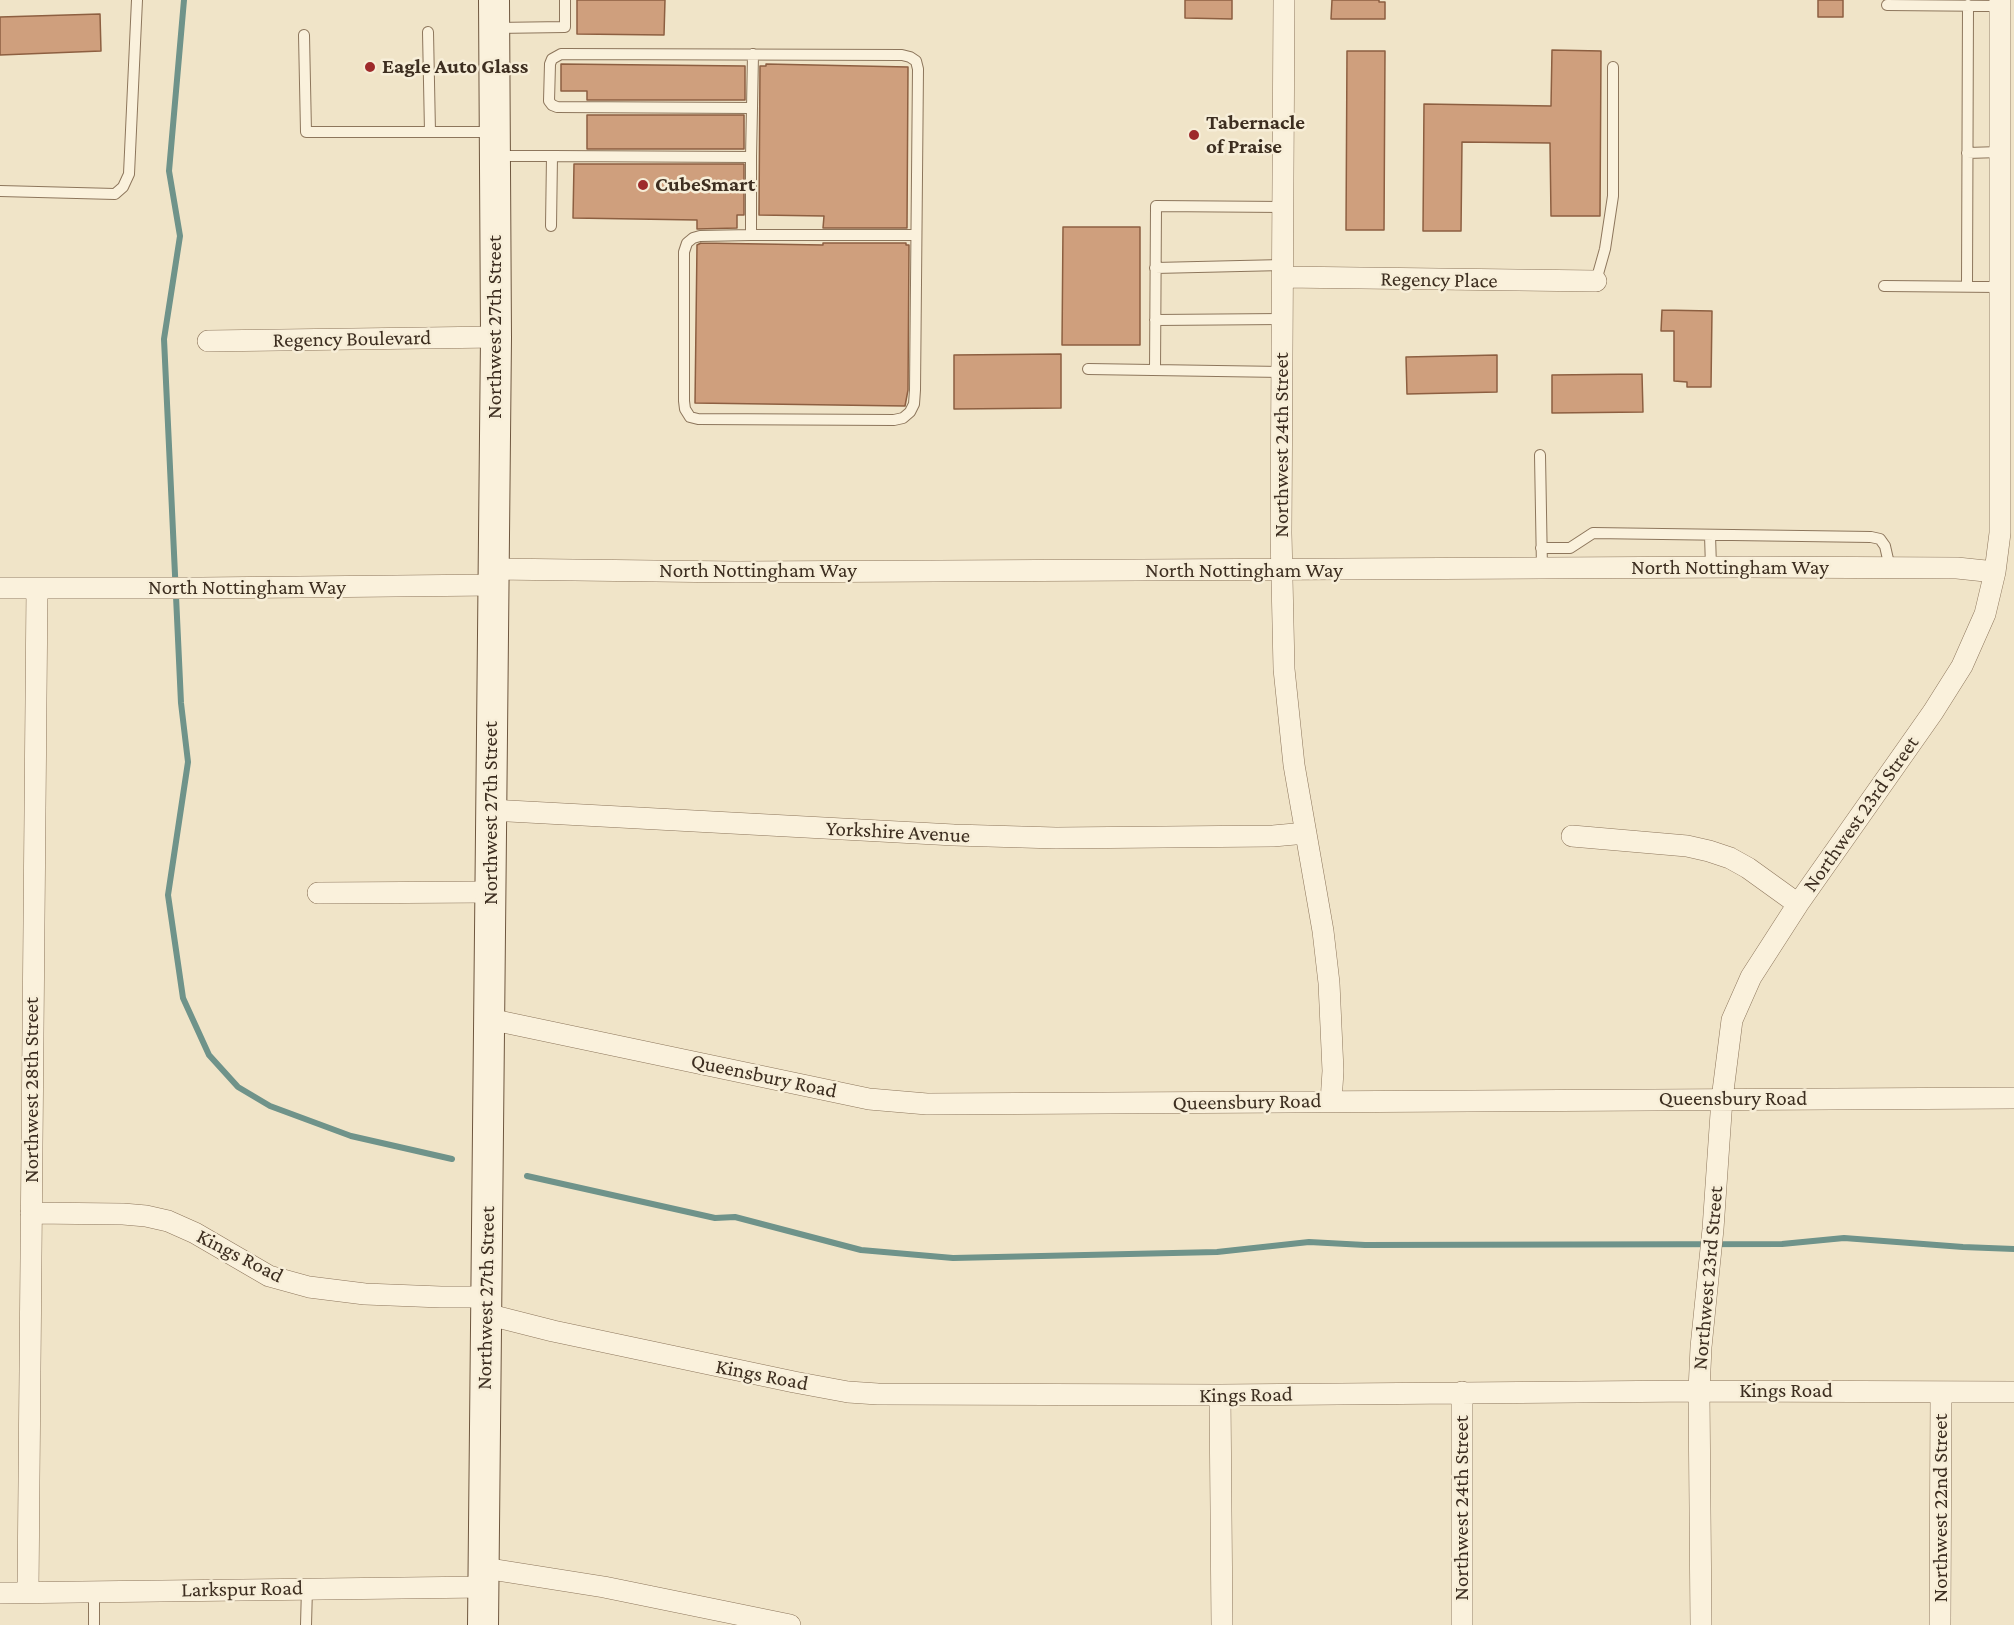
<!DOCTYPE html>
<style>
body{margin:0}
canvas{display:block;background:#f0e4c8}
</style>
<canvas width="2014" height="1625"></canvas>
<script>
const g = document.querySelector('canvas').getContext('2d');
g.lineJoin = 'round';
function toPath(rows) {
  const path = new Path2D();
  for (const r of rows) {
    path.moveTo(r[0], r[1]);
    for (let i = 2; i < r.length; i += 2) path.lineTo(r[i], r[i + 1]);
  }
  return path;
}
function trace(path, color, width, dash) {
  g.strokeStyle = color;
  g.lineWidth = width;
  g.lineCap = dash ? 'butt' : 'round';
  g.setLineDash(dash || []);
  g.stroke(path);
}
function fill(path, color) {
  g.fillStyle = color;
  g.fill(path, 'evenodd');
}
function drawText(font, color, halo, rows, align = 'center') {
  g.font = font + ' "Crimson Pro",serif';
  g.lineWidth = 5;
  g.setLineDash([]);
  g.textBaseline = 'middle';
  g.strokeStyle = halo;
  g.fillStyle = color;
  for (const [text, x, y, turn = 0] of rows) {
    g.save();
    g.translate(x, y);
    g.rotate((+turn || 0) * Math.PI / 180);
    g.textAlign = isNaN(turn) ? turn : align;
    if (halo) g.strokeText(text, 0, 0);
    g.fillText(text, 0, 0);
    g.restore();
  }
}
const stream = toPath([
 [184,0,169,171,180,236,164,339,181,703,188,762,168,895,183,998,209,1055,238,1087,270,1106,351,1136,452,1159],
 [527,1176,715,1218,735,1217,861,1250,953,1258,1217,1252,1309,1242,1365,1245,1782,1244,1844,1238,1963,1247,2014,1249]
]);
const building = toPath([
 [577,0,665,0,664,35,577,34,577,0],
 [1185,0,1232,0,1232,19,1185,18,1185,0],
 [1332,0,1379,0,1379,2,1385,2,1385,19,1331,19,1332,0],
 [1818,0,1843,0,1843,17,1818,17,1818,0],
 [100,14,101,51,0,55,0,17,100,14],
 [1552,50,1601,51,1600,216,1551,216,1550,143,1462,142,1461,231,1423,231,1424,104,1551,106,1552,50],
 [1347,51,1385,51,1384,230,1346,230,1347,51],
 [561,64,745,66,745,100,587,100,587,91,561,91,561,64],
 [766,64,908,67,907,228,823,228,824,216,759,215,760,66,766,66,766,64],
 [587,115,744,115,744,149,587,149,587,115],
 [574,164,744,164,744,215,737,215,737,228,697,229,697,220,573,218,574,164],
 [1063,227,1140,227,1140,345,1062,345,1063,227],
 [701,243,823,245,823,243,906,243,906,245,909,245,908,390,905,406,695,403,697,245,701,243],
 [1662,310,1712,311,1711,387,1687,387,1687,382,1674,381,1674,331,1661,331,1662,310],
 [1061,354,1061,408,954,409,954,355,1061,354],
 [1497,355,1497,392,1407,394,1406,357,1497,355],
 [1642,374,1643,412,1552,413,1552,375,1642,374]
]);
const service = toPath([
 [1887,5,2000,6],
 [495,28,565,27,565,0],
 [428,32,430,132],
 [304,35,306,132,492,132],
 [752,108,753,54],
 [1967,153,2000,152],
 [496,156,552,156,551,226],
 [552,156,751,157,751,235,700,236,693,238,687,243,684,252,684,401,685,409,690,417,698,419,894,420,903,418,910,412,914,404,915,390,918,69,916,61,910,57,902,55,561,54,552,59,550,64,549,101,552,105,557,107,752,108,751,157],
 [0,191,115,194,123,187,129,174,137,0],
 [751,235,916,235],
 [1155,268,1283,265],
 [1596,281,1605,249,1613,196,1613,67],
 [1884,286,2000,287],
 [1967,286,1968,5],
 [1155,320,1282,319],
 [1088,369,1282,372],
 [1155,370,1156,206,1283,207],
 [1540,455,1542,569],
 [1710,535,1711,567],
 [1541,548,1570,548,1593,533,1871,537,1880,539,1885,546,1890,568],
 [94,1625,94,1591],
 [306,1625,307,1588]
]);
const minor = toPath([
 [1284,0,1281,533,1284,669,1294,765,1323,931,1329,983,1333,1071,1331,1102],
 [1283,277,1596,281],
 [208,341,496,337],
 [493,569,736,572,1745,567,1957,568,1995,572],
 [0,588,201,588,493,585],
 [490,810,954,835,1056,838,1273,836,1306,833],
 [1572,836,1687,846,1709,851,1730,858,1748,868,1798,904],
 [318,893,490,892],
 [489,1019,869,1099,927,1104,2014,1098],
 [31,1213,123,1214,146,1216,168,1221,195,1233,269,1276,309,1287,365,1294,441,1297,487,1297],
 [486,1314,553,1331,794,1382,848,1392,878,1394,1220,1395,1699,1391,2014,1392],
 [1220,1395,1222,1625],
 [484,1568,604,1587,790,1625],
 [28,1592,37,588],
 [0,1593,484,1587],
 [1462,1625,1462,1392],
 [1701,1625,1699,1391,1701,1347,1713,1229,1722,1099,1732,1020,1751,977,1798,904,1933,712,1962,666,1985,614,1995,572,2000,533,2000,0],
 [1940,1625,1941,1392]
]);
const secondary = toPath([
 [483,1625,496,337,494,0]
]);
const markers = [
 [370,67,6,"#9e2a2b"],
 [1194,135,6,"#9e2a2b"],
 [643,185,6,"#9e2a2b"]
];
const poiNames = [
 ["Eagle Auto Glass",382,67],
 ["Tabernacle",1206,123],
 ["of Praise",1206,147],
 ["CubeSmart",655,185]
];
const streetNames = [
 ["Regency Place",1439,280,1],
 ["Northwest 27th Street",495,327,-90],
 ["Regency Boulevard",352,339,-1],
 ["Northwest 24th Street",1282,445,-90],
 ["North Nottingham Way",1730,568],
 ["North Nottingham Way",758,571],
 ["North Nottingham Way",1244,571],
 ["North Nottingham Way",247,588],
 ["Northwest 27th Street",491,813,-90],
 ["Northwest 23rd Street",1861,814,-55],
 ["Yorkshire Avenue",898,832,3],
 ["Queensbury Road",764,1076,12],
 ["Northwest 28th Street",32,1090,-90],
 ["Queensbury Road",1733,1099],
 ["Queensbury Road",1247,1102,-1],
 ["Kings Road",240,1256,27],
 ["Northwest 23rd Street",1708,1278,-85],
 ["Northwest 27th Street",486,1298,-89],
 ["Kings Road",762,1375,11],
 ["Kings Road",1786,1391],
 ["Kings Road",1246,1395,-1],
 ["Northwest 24th Street",1462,1508,-90],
 ["Northwest 22nd Street",1941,1508,-90],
 ["Larkspur Road",242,1589,-1]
];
trace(stream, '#6f938a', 6);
fill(building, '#cf9f7d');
trace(building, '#8d5f41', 1.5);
trace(service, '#8d765c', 12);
trace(minor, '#8d765c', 22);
trace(secondary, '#6f573f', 32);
trace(service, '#faf1dc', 10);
trace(minor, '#faf1dc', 21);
trace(secondary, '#faf1dc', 30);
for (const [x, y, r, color] of markers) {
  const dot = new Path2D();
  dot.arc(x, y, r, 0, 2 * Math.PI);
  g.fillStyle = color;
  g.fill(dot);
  trace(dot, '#f7eed8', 2);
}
drawText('bold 21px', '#3d2e20', '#f7eed8', poiNames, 'left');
drawText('21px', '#3d2e20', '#f7eed8', streetNames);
</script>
